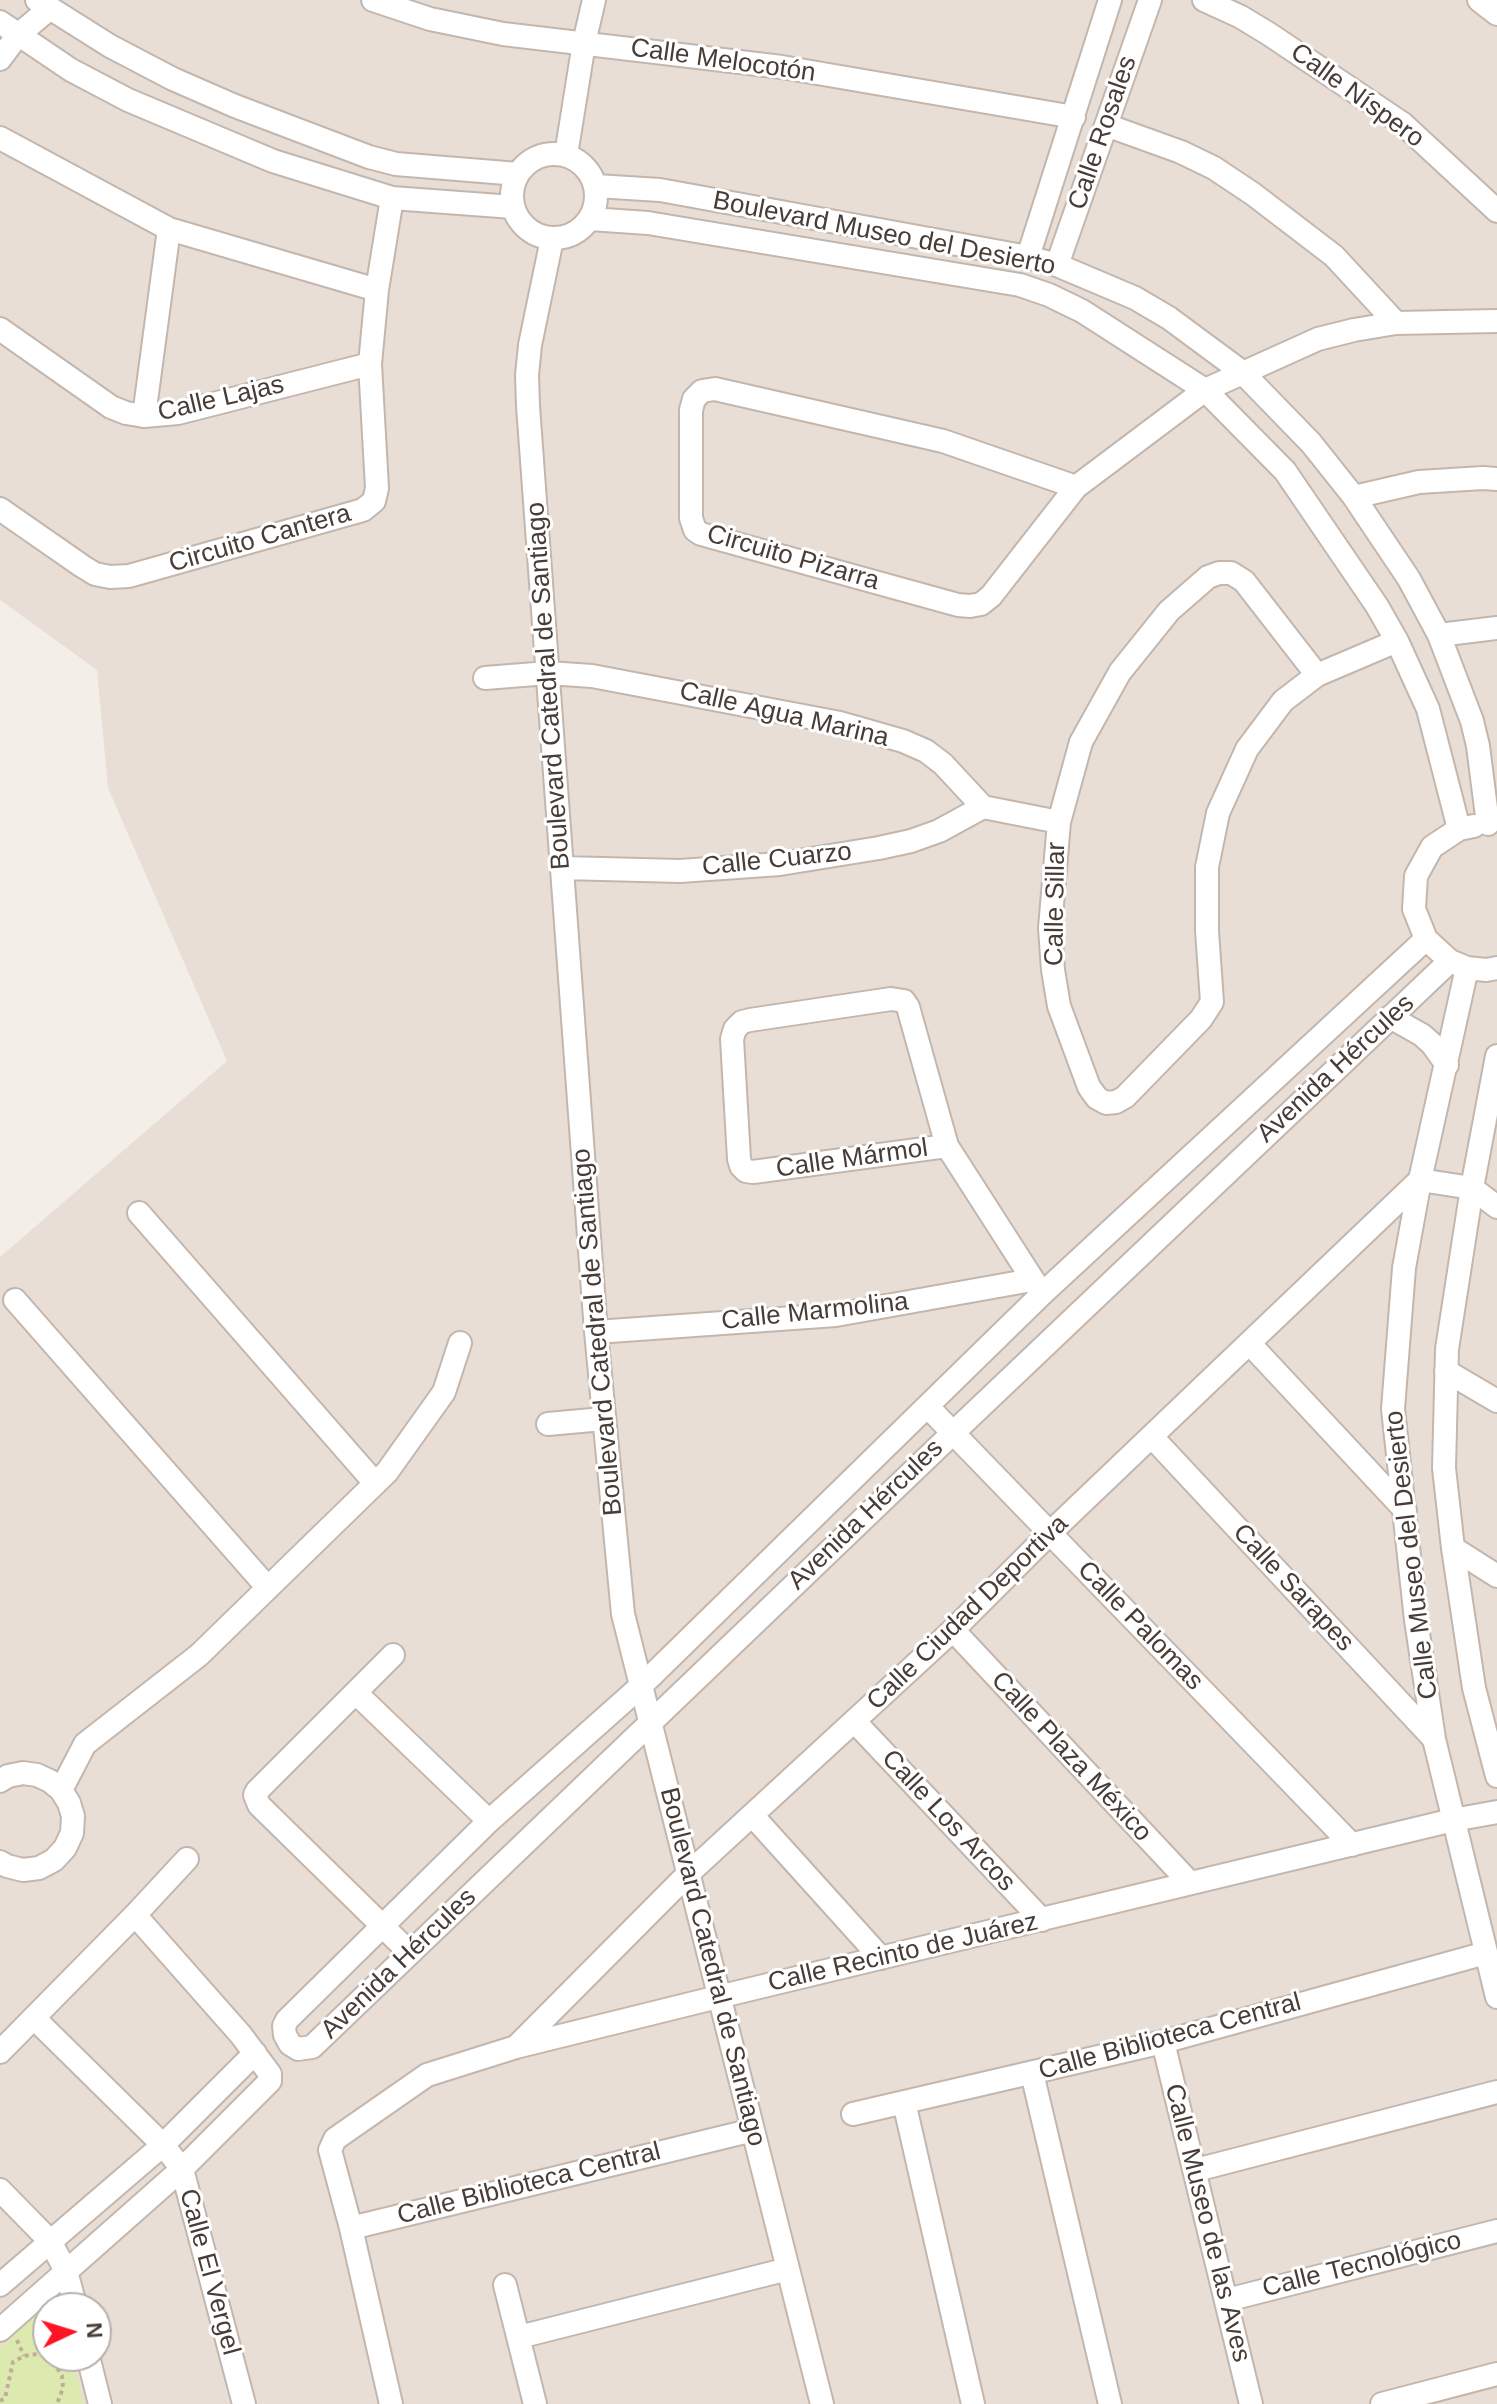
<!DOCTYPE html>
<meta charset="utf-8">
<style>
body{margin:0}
#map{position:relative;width:1497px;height:2404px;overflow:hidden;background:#f4eee8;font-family:Helvetica,sans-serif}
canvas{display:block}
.north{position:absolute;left:32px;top:2292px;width:80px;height:80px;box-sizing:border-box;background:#fff;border:2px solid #b6b1af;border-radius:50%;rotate:86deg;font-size:22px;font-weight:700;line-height:32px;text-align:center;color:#483d36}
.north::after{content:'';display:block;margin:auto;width:28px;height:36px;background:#ff1425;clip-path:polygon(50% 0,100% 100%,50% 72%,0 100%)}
</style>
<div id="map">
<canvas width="1497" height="2404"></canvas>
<div class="north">N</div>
</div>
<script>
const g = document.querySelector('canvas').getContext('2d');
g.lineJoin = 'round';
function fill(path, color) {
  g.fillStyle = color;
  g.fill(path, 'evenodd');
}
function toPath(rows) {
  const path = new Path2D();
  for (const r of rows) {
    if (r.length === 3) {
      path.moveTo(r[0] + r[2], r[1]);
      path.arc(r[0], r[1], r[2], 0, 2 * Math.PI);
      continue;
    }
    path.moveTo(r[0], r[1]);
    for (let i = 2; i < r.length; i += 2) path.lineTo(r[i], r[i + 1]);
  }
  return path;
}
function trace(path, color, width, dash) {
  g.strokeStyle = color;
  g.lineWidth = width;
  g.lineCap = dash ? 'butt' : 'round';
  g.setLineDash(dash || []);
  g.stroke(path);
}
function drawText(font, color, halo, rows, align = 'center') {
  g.font = font + ' Helvetica,sans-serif';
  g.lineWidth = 6;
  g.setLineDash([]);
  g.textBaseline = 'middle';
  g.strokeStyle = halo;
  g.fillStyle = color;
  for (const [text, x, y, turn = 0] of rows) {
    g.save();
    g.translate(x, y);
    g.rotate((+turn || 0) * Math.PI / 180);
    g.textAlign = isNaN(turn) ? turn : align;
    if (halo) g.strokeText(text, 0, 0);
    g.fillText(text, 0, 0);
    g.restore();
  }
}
const residential = toPath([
 [0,0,1497,0,1497,2404,0,2404,0,1257,227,1061,108,788,97,670,0,600],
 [48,2308,96,2308,96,2356,48,2356]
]);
const green = toPath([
 [57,2296,60,2308,48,2308,48,2356,72,2356,84,2404,0,2404,0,2348]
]);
const path = toPath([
 [17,2340,24,2356],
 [0,2401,5,2398,13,2362,24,2356,43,2353,51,2358,62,2376,63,2388,57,2404]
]);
const minor = toPath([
 [37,0,110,46,173,79,235,106,369,157,396,164,518,174],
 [373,0,430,19,503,34,782,67,1074,117],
 [1204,0,1241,17,1269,34,1403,124,1497,211],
 [1479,0,1497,14],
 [0,22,71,70,128,100,273,161,392,198,513,207],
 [0,59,18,35,49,9],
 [1106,125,1181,152,1214,168,1253,194,1334,256,1396,323],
 [0,138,169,229,377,290],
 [554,196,42],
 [566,155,584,43,594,0],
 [596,186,660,190,1028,257,1057,265,1135,298,1169,318,1242,372,1311,443,1354,497,1409,579,1439,635,1472,721,1478,746,1488,824],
 [590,219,648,223,1020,285,1049,295,1082,311,1205,390,1285,471,1377,606,1397,641,1428,709,1459,829],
 [552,239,530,345,527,375,528,406,596,1332,623,1614,822,2404],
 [1028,257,1110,0],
 [1057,265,1150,0],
 [0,329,111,407,126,413,144,416,178,413,370,364],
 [144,416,169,229],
 [1076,487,943,441,715,389,702,391,694,399,691,410,691,518,695,530,701,534,958,605,970,606,981,604,991,596,1076,487,1205,390,1318,339,1354,330,1396,323,1497,321],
 [1354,497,1419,482,1483,478,1497,479],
 [0,509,82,566,95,574,110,577,129,576,363,510,374,501,377,488,370,364,377,290,392,198],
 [1439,635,1497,628],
 [1317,675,1244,581,1231,573,1219,573,1208,577,1169,611,1120,672,1081,742,1059,822,1050,928,1053,970,1059,1006,1089,1087,1097,1098,1106,1103,1116,1102,1125,1097,1201,1019,1212,1002,1207,931,1207,867,1218,813,1247,749,1283,701,1317,675,1397,641],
 [485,678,548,673,592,676,840,723,903,741,926,751,943,764,983,807,1059,822],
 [1474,826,1459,829,1432,847,1416,876,1414,909,1426,939,1450,961,1467,968,1486,970,1497,968],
 [563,868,680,871,780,864,879,848,911,841,939,831,983,807],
 [1426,939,1042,1294,642,1685,489,1821,287,2020,284,2026,285,2035,290,2044,298,2049,312,2047,954,1432,1450,961],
 [1467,968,1420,1180,1404,1268,1393,1409,1416,1620,1434,1739,1497,1997],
 [1390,1017,1422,1035,1432,1044,1447,1065],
 [1497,1056,1472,1188,1447,1349,1444,1468,1453,1548,1474,1688,1497,1776],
 [947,1146,753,1172,746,1171,741,1166,739,1159,732,1039,735,1029,742,1022,750,1020,891,999,904,1001,908,1007,947,1146,1042,1294],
 [139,1213,375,1483],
 [15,1300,268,1588],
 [596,1332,836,1315,1032,1280],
 [1250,1344,1405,1510],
 [1446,1371,1497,1401],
 [928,1407,1352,1845],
 [548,1424,603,1419],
 [1153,1438,1434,1739],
 [1453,1548,1497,1576],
 [953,1630,1190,1883],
 [393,1655,257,1791,255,1795,259,1805,410,1953],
 [356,1693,489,1821],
 [855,1722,1042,1920],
 [0,1781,8,1776,23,1773,37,1775,50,1781,61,1790,69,1803,73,1816,72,1833,65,1848,54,1860,39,1868,23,1870,7,1866,0,1862],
 [61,1790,85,1744,199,1655,387,1472,444,1392,460,1343],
 [752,1815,881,1958],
 [34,2018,163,2145,182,2169,244,2404],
 [1163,2042,1251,2404],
 [517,2046,689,1873,953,1630,1050,1533,1420,1180,1472,1188,1497,1207],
 [0,2052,135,1915,187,1859],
 [1032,2073,1110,2404],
 [904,2102,973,2404],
 [853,2114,1163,2042,1486,1953],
 [1196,2170,1497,2092],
 [0,2190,50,2241,66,2271,76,2308],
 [351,2228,753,2130],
 [0,2285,163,2145,255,2053],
 [505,2285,535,2404],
 [1227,2300,1497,2231],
 [0,2330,182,2169,270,2081,270,2074,241,2035,135,1915],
 [519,2337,788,2269],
 [88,2356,100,2404],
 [391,2404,351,2228,330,2150,335,2139,427,2075,516,2047,718,1997,1453,1820,1497,1812],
 [1382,2404,1497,2374]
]);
const streetNames = [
 ["Calle Melocotón",723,61,8],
 ["Calle Níspero",1357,96,36],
 ["Calle Rosales",1103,133,-71],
 ["Boulevard Museo del Desierto",884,234,11],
 ["Calle Lajas",221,399,-13],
 ["Circuito Cantera",260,539,-16],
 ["Circuito Pizarra",793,558,16],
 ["Boulevard Catedral de Santiago",549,686,-94],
 ["Calle Agua Marina",784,715,13],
 ["Calle Cuarzo",777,860,-6],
 ["Calle Sillar",1056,904,-89],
 ["Avenida Hércules",1336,1069,-43],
 ["Calle Mármol",852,1159,-8],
 ["Calle Marmolina",815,1312,-6],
 ["Boulevard Catedral de Santiago",598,1332,-95],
 ["Avenida Hércules",866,1515,-44],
 ["Calle Museo del Desierto",1412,1555,-97],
 ["Calle Sarapes",1293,1588,47],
 ["Calle Ciudad Deportiva",968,1613,-44],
 ["Calle Palomas",1140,1626,46],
 ["Calle Plaza México",1071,1757,47],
 ["Calle Los Arcos",948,1821,47],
 ["Calle Recinto de Juárez",903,1953,-13],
 ["Avenida Hércules",399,1964,-44],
 ["Boulevard Catedral de Santiago",712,1967,76],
 ["Calle Biblioteca Central",1170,2037,-15],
 ["Calle Biblioteca Central",529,2184,-14],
 ["Calle Museo de las Aves",1207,2223,76],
 ["Calle Tecnológico",1362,2265,-14],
 ["Calle El Vergel",209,2272,75]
];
fill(residential, '#e9ded6');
fill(green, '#ddeaaf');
trace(minor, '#c3b6ad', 26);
trace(path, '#c3ac9b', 4, [4, 4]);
trace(minor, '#fff', 22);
drawText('26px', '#483d36', '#fff', streetNames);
</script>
